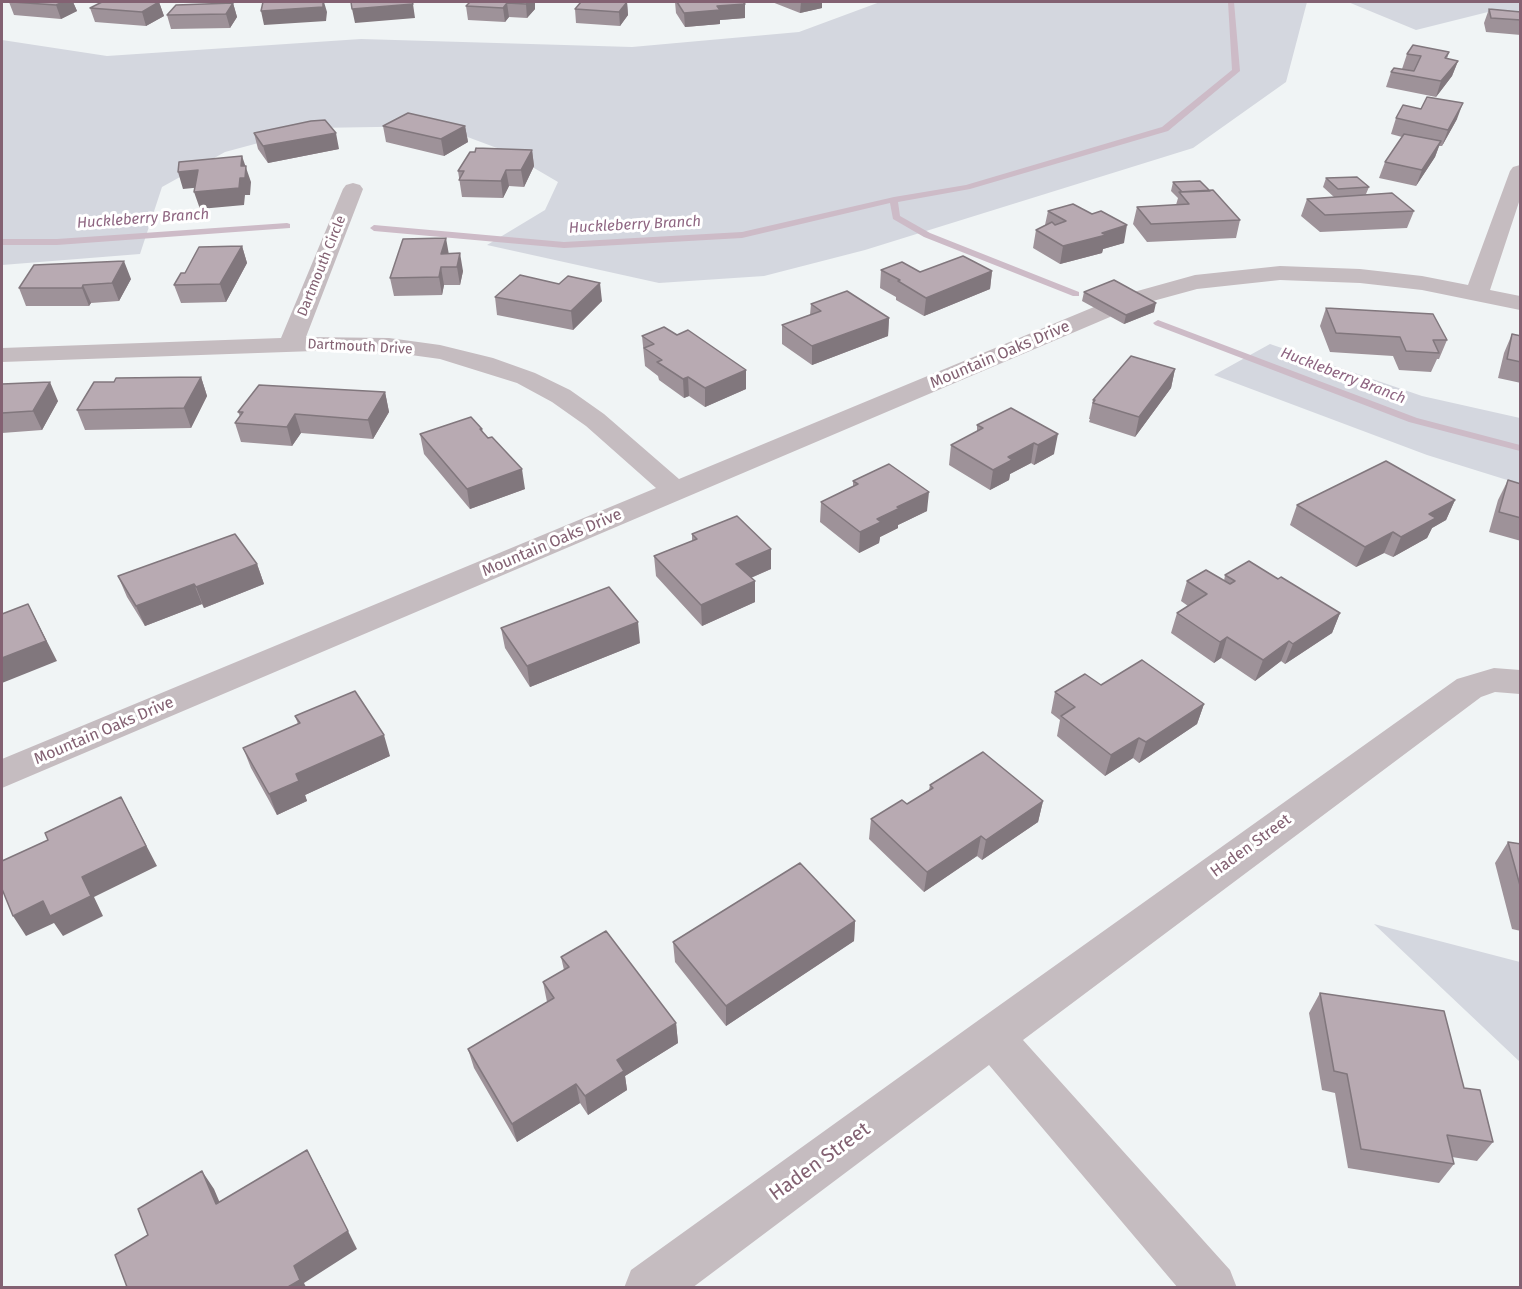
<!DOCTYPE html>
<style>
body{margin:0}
#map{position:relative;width:1522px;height:1289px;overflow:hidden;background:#f0f4f5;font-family:"Fira Sans",sans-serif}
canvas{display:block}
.frame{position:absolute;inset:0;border:3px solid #836172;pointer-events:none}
</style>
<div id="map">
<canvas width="1522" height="1289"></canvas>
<div class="frame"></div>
</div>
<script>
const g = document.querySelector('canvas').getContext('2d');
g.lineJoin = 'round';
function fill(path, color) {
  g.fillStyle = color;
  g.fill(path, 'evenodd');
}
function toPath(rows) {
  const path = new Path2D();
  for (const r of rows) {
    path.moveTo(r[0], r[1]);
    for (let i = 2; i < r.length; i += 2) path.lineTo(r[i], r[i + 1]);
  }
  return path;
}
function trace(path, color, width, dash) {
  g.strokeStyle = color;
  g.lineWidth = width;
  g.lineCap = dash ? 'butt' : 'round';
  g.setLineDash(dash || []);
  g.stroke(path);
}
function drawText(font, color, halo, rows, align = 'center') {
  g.font = font + ' "Fira Sans",sans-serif';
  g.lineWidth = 6;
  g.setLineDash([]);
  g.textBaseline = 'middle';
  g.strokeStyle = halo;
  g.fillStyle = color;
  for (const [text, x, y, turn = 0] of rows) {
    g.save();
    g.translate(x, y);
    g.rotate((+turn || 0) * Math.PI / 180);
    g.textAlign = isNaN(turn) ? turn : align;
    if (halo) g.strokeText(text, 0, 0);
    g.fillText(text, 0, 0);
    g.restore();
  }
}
const green = toPath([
 [880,2,1307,2,1286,82,1193,148,865,250,764,276,659,283,487,245,545,210,558,182,505,151,438,126,314,128,225,152,162,187,140,254,2,265,2,40,107,56,361,39,632,47,799,32],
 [1348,2,1520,2,1520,21,1488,12,1416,30],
 [1270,344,1422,396,1520,418,1520,484,1427,455,1214,375],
 [1374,924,1520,962,1520,1062]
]);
const stream = toPath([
 [1228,2,1234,2,1240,71,1168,131,970,189,898,202,900,216,930,233,1079,292,1079,296,1073,296,924,237,893,219,890,203,742,238,564,248,374,231,370,228,374,225,564,242,742,232,894,197,966,185,1162,127,1232,70,1228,2],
 [287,223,290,224,290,228,57,245,2,245,2,239,57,239,287,223],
 [1158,320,1417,418,1520,445,1520,451,1409,422,1155,325,1153,323,1158,320]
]);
const street = toPath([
 [1520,165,1520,199,1490,290,1520,296,1520,310,1422,290,1360,283,1280,280,1197,289,1131,307,1123,305,1119,300,1123,295,1195,275,1280,266,1360,269,1422,276,1468,285,1510,171,1513,167,1520,165],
 [353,183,360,185,363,189,306,337,389,338,440,345,493,358,535,373,570,390,604,414,679,479,1094,307,1102,305,1110,307,1114,312,1110,317,2,788,2,759,656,488,586,426,552,402,517,383,440,359,389,352,343,350,2,362,2,348,281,338,343,189,346,185,353,183],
 [1494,668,1520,670,1520,694,1495,692,1481,697,1023,1040,1230,1270,1237,1288,1178,1288,989,1065,692,1288,624,1288,631,1270,976,1022,1457,679,1494,668]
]);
const wall = toPath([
 [9,2,73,2,77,11,61,19,14,15],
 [159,2,164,16,146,26,95,22,90,8],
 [535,2,535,9,527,18,509,17,505,22,468,20,466,6],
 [627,2,628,15,620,26,576,23,575,9],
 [675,2,743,2,745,4,745,18,720,20,720,24,685,27,676,13],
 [772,2,825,2,822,2,822,8,800,13],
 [233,3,237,17,230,28,171,29,167,15],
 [1489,9,1521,12,1521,35,1486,32,1484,23],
 [1449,52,1447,59,1458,61,1452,76,1436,97,1386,87,1391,72,1402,69,1407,54],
 [1396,118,1457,119,1442,146,1439,146,1435,157,1416,186,1379,178,1385,162,1402,137,1391,134],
 [383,126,465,126,468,142,444,156,386,142],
 [254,133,339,149,268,163,258,149],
 [532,150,534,166,524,187,509,186,503,198,462,197,458,171],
 [1326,178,1369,187,1366,194,1414,211,1407,228,1320,232,1301,216,1307,199,1334,197,1323,187],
 [1173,182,1240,220,1236,238,1147,242,1133,224,1137,207,1176,205,1178,198,1171,191],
 [1048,211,1124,243,1103,249,1102,253,1060,264,1033,248,1036,230,1045,225],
 [242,246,247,263,226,302,181,303,174,285],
 [449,254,463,271,460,285,444,285,442,295,394,296,390,278],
 [881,270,920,272,992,271,990,289,924,316,896,300,896,297,880,288],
 [131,279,119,301,91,303,89,306,26,306,19,288],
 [1084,292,1154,312,1124,324,1082,301],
 [495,297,602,301,573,330,497,315],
 [811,304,889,318,888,336,812,365,782,344,782,325,810,315],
 [1326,308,1447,340,1439,359,1437,359,1431,372,1399,370,1393,356,1330,352,1320,326],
 [1512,334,1521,336,1521,383,1498,378,1504,353],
 [642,336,746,389,705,407,689,396,684,398,659,380,658,376,645,366],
 [1175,369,1171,388,1135,437,1089,422,1090,419,1089,419,1093,400],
 [201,377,207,396,191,428,85,430,77,410,114,382],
 [2,384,58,401,42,430,2,433],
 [385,392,389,412,373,439,301,433,292,446,241,442,235,423,240,416,238,412],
 [1011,408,1054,454,1034,465,1031,463,1010,474,1009,480,990,490,949,465,951,445,977,432,977,425],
 [482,429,483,433,525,489,470,509,424,454,420,434],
 [1508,480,1521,484,1521,541,1489,532,1498,500],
 [853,481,927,511,898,525,898,528,880,537,879,543,859,553,820,522,821,502,853,487],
 [1455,500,1446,520,1432,528,1427,538,1393,557,1384,553,1356,567,1290,525,1297,505],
 [692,534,771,569,751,578,755,602,702,626,656,576,654,556,692,541],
 [257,564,264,584,204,608,202,604,145,626,127,597,118,576],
 [1225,575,1278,579,1340,613,1332,633,1285,664,1281,661,1255,681,1221,658,1214,663,1171,633,1177,613,1188,606,1181,601,1187,581,1224,581],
 [501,628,640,643,530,687,505,648],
 [1101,685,1204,704,1197,724,1139,763,1133,758,1105,776,1057,736,1060,720,1051,713,1055,692],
 [295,716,390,756,305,795,307,801,277,815,251,768,243,748,298,724],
 [930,785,1043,801,1038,822,982,860,977,856,924,892,869,839,871,819,907,804,929,790],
 [1508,842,1521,844,1521,931,1512,929,1495,863],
 [855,921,854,941,726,1026,675,962,673,942],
 [561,957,676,1023,678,1043,625,1076,627,1090,588,1115,580,1103,517,1142,474,1068,468,1049,547,1002,543,982,564,970],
 [1320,993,1464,1088,1493,1142,1477,1161,1452,1157,1454,1164,1439,1183,1348,1168,1335,1093,1322,1090,1309,1013]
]);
const shadedWall = toPath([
 [63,2,73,2,77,11,61,19,56,5],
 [159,2,164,16,146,26,142,12],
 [324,2,327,12,326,21,264,25,261,11],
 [528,2,535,2,535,9,527,18,526,4],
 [627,2,628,15,620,26,619,12],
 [801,2,825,2,822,2,822,8,800,13],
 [233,3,237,17,230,28,226,14],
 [507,3,509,17,505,22,503,8],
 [413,4,415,18,355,23,352,9],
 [745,4,745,18,720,20,720,24,685,27,684,13,717,6],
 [1458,61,1452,76,1436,97,1441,81],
 [1463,103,1457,119,1442,146,1448,130],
 [465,126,468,142,444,156,441,139],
 [336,133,339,149,268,163,263,146],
 [1441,141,1435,157,1416,186,1422,170],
 [532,150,534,166,524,187,521,170],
 [242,156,251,182,250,195,245,195,244,205,200,209,194,192,241,166],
 [198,170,203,187,183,189,178,172],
 [506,170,509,186,503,198,501,181],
 [1127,225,1124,243,1103,249,1102,253,1060,264,1063,246,1102,233],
 [446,238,449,255,441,254],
 [242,246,247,263,226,302,220,284],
 [460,253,463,271,460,285,457,267],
 [124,261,131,279,119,301,112,283],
 [441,267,444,285,442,295,439,277],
 [992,271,990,289,924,316,926,298],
 [600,283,602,301,573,330,571,311],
 [83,285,91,303,89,306,82,288],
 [1156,303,1154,312,1124,324,1126,315],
 [889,318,888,336,812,365,812,346],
 [1175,369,1171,388,1135,437,1139,417],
 [746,370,746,389,705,407,705,388],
 [201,377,207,396,191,428,184,408],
 [688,377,689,396,684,398,683,379],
 [50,382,58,401,42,430,33,411],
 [385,392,389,412,373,439,368,420],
 [295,414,301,433,292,446,287,427],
 [1058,434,1054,454,1034,465,1038,445],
 [1034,443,1031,463,1010,474,1009,480,990,490,993,470,1008,457],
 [522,469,525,489,470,509,467,489],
 [929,492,927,511,898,525,898,528,880,537,879,543,859,553,860,532,877,519,897,507],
 [1455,500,1446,520,1432,528,1427,538,1393,557,1401,537,1429,514],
 [1393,532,1384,553,1356,567,1365,547],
 [771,549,771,569,736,584,736,564],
 [257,564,264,584,204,608,196,587],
 [755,581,755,602,702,626,701,605],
 [194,584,202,604,145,626,136,606],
 [28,604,57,661,2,683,2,658],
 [1340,613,1332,633,1285,664,1293,644],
 [638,622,640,643,530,687,527,666],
 [1227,637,1221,658,1214,663,1220,642],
 [1289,641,1281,661,1255,681,1263,660],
 [1204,704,1197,724,1139,763,1146,742],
 [384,735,390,756,305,795,307,801,277,815,269,794,296,774],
 [1139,738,1133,758,1105,776,1111,755],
 [121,797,157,866,94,897,103,916,63,936,54,923,26,936,13,916,82,877],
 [1043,801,1038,822,982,860,986,840],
 [981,836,977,856,924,892,927,872],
 [855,921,854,941,726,1026,726,1006],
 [676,1023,678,1043,625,1076,627,1090,588,1115,585,1096,617,1060],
 [576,1084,580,1103,517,1142,512,1124],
 [317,1169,357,1249,304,1283,306,1287,288,1287,294,1266],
 [202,1171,214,1189,228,1222,216,1204]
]);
const building = toPath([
 [12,2,63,2,56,5,12,2],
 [102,2,159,2,142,12,90,8,102,2],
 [263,2,323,2,323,7,261,11,263,2],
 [351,2,412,2,413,4,352,9,351,2],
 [470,2,528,2,526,4,507,3,503,8,466,6,470,2],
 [581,2,627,2,619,12,575,9,581,2],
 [677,2,743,2,745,4,717,6,720,10,684,13,677,2],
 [233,3,226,14,167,15,176,5,233,3],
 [1489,9,1521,12,1521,20,1491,18,1489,9],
 [1413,45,1449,52,1445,58,1458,61,1441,81,1391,72,1394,68,1414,71,1421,56,1407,54,1413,45],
 [1427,97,1463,103,1448,130,1396,118,1403,105,1421,109,1427,97],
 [408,113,465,126,441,139,383,126,408,113],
 [325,120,336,133,263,146,254,133,311,121,325,120],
 [1404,134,1441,141,1422,170,1385,162,1404,134],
 [476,148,532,150,521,170,506,170,501,181,459,180,464,171,458,171,470,152,475,152,476,148],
 [242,156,241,166,246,166,245,178,240,178,239,188,194,192,198,170,178,172,179,162,242,156],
 [1357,177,1369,187,1338,189,1326,178,1357,177],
 [1200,181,1210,191,1182,192,1173,182,1200,181],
 [1213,190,1240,220,1151,224,1137,207,1189,204,1179,192,1213,190],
 [1392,193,1414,211,1325,215,1307,199,1392,193],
 [1073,204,1092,214,1101,211,1127,225,1102,233,1106,235,1063,246,1036,230,1052,222,1055,225,1066,221,1048,211,1073,204],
 [446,238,441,254,460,253,457,267,441,267,439,277,390,278,403,239,446,238],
 [242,246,220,284,174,285,181,273,185,273,199,247,242,246],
 [963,256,992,271,926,298,898,281,900,280,881,270,902,262,920,272,963,256],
 [124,261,112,283,83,285,82,288,19,288,34,265,124,261],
 [520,275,559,284,568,276,600,283,571,311,495,297,520,275],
 [1114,280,1156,303,1126,315,1084,292,1114,280],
 [847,291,889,318,812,346,782,325,821,311,811,304,847,291],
 [1326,308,1433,314,1447,340,1433,340,1439,353,1406,351,1400,337,1336,333,1326,308],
 [664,327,677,335,688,330,746,370,705,388,688,377,683,379,657,362,662,360,644,348,654,344,642,336,664,327],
 [1512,334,1521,336,1521,362,1507,359,1512,334],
 [1131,356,1175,369,1139,417,1093,403,1095,400,1093,400,1131,356],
 [201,377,184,408,77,410,94,382,114,382,116,378,201,377],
 [50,382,33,411,2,413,2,384,50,382],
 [259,385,385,392,368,420,295,414,287,427,235,423,243,412,238,412,259,385],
 [1011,408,1058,434,1038,445,1034,443,1008,457,1012,460,993,470,951,445,983,428,977,425,1011,408],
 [471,417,482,429,480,429,488,438,492,437,522,469,467,489,420,434,471,417],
 [1386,461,1455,500,1429,514,1436,518,1401,537,1393,532,1365,547,1297,505,1386,461],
 [889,464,929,492,897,507,900,508,877,519,881,522,860,532,821,502,858,484,853,481,889,464],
 [1508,480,1521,484,1521,518,1499,512,1508,480],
 [737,516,771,549,736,564,755,581,701,605,654,556,697,539,692,534,737,516],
 [235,534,257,564,196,587,194,584,136,606,118,576,235,534],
 [1249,561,1278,579,1281,577,1340,613,1293,644,1289,641,1263,660,1227,637,1220,642,1177,613,1207,594,1187,581,1206,570,1230,584,1235,581,1225,575,1249,561],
 [609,587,638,622,527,666,501,628,609,587],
 [28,604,46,641,2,658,2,614,28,604],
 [1142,660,1204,704,1146,742,1139,738,1111,755,1061,716,1075,707,1055,692,1085,674,1101,685,1142,660],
 [355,691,384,735,296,774,299,781,269,794,243,748,300,723,295,716,355,691],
 [983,752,1043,801,986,840,981,836,927,872,871,819,902,800,907,804,933,788,930,785,983,752],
 [121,797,146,846,82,877,91,896,50,916,43,901,13,916,2,889,2,861,48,840,45,833,121,797],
 [1508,842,1521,844,1521,889,1508,842],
 [800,863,855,921,726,1006,673,942,800,863],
 [606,931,676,1023,617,1060,624,1071,585,1096,576,1084,512,1124,468,1049,554,998,543,982,569,967,561,957,606,931],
 [1320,993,1444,1011,1464,1088,1480,1090,1493,1142,1447,1135,1454,1164,1361,1149,1347,1074,1334,1071,1320,993],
 [307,1150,348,1231,294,1266,300,1280,288,1287,127,1287,115,1255,148,1235,138,1209,202,1171,216,1204,307,1150]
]);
const farStreetnames = [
 ["Dartmouth Circle",322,266,-68],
 ["Dartmouth Drive",360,347,3]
];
const farWaternames = [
 ["Huckleberry Branch",143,219,-4],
 ["Huckleberry Branch",635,225,-3],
 ["Huckleberry Branch",1343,376,21]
];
const streetNames = [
 ["Mountain Oaks Drive",1000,355,-23],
 ["Mountain Oaks Drive",552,543,-23],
 ["Mountain Oaks Drive",104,731,-23],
 ["Haden Street",1251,846,-36]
];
const nearStreetnames = [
 ["Haden Street",820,1162,-36]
];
fill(green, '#d4d7df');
fill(stream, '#cdbbc7');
fill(street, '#c5bcc0');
fill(wall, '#9e9299');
fill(shadedWall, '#81777d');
fill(building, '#b8aab2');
trace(building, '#81777d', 1.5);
drawText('14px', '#836172', '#fff', farStreetnames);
drawText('italic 15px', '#8f6682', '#fff', farWaternames);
drawText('16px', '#836172', '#fff', streetNames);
drawText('20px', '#836172', '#fff', nearStreetnames);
</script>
